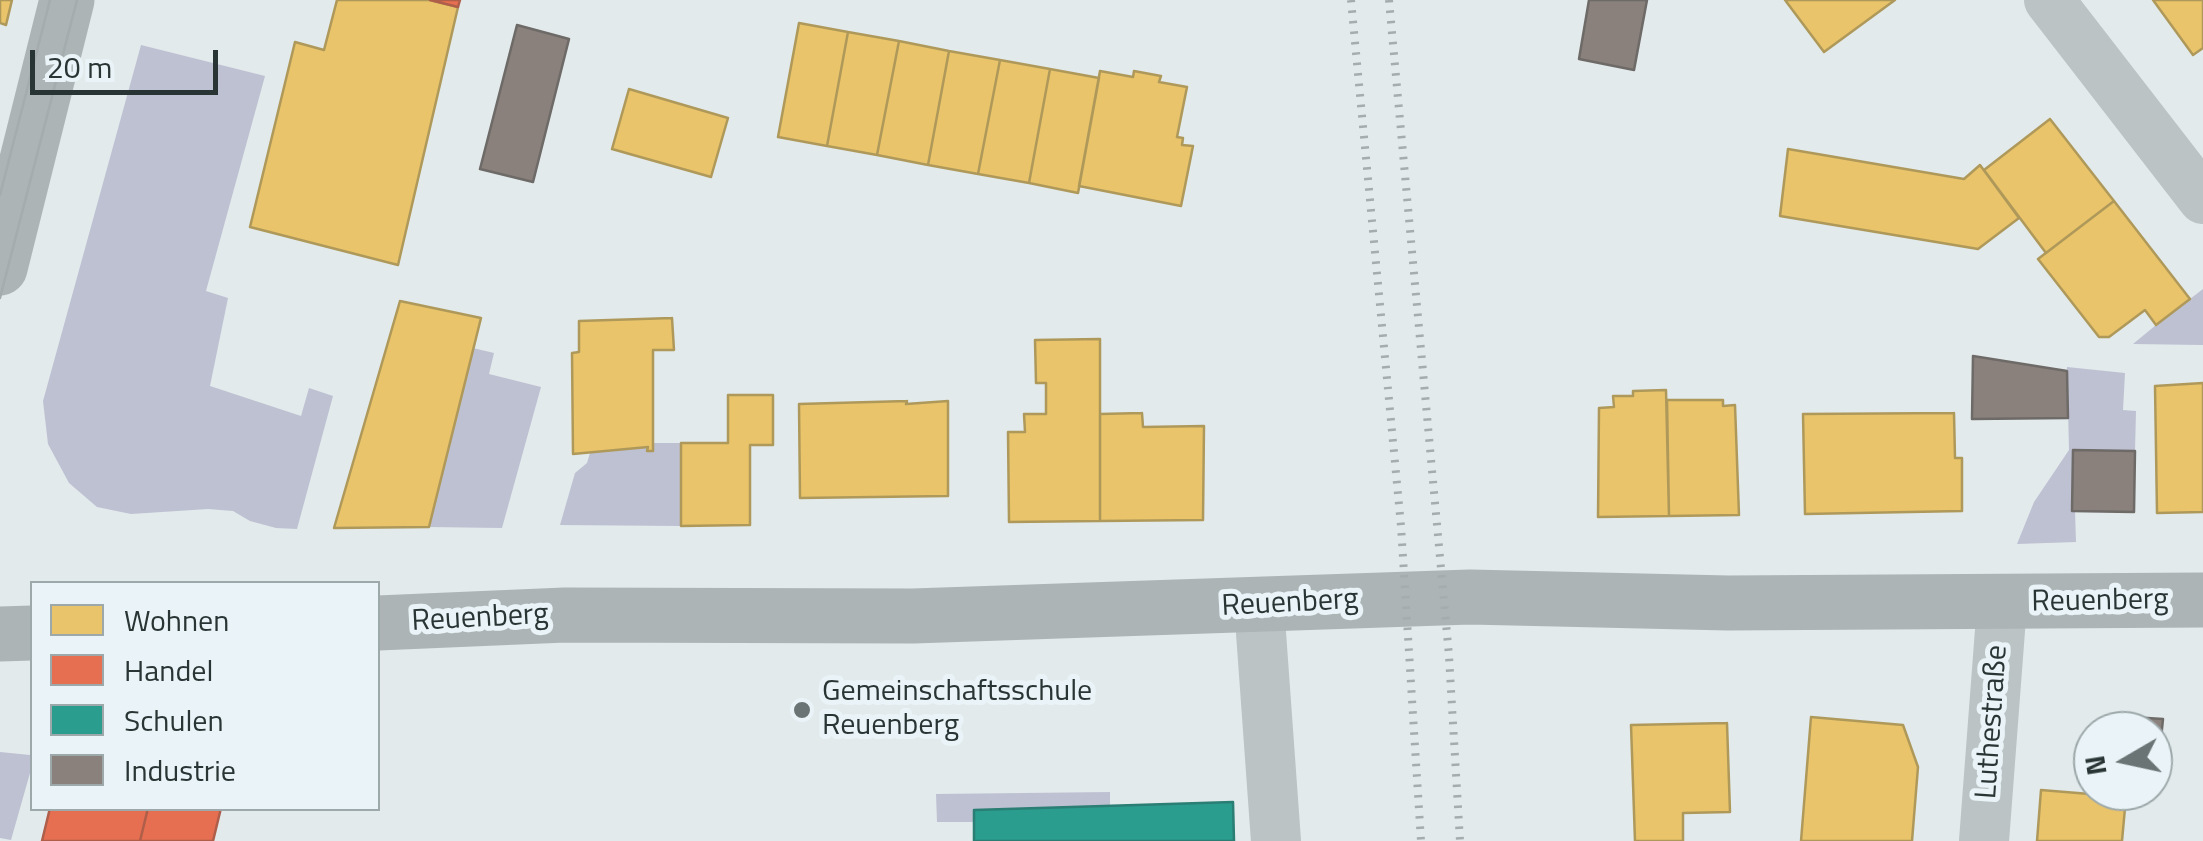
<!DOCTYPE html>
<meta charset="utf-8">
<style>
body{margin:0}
#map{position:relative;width:2203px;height:841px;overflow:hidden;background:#e2eaec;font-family:"Titillium Web",sans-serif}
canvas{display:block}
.legend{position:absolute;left:30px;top:581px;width:350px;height:230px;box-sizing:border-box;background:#eaf4f8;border:2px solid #9da8aa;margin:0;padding:12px 18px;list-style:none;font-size:30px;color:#293535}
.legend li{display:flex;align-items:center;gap:20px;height:50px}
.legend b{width:50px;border:2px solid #9da8aa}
.north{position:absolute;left:2073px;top:711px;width:100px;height:100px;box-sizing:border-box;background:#eaf4f8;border:2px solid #9da8aa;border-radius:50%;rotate:261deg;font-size:28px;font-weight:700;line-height:40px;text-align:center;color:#293535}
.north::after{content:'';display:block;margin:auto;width:35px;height:45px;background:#6a7475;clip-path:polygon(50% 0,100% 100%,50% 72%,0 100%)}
.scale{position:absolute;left:30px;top:50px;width:188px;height:45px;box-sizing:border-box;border:5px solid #293535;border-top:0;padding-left:12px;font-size:30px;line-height:35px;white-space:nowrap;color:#293535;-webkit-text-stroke:8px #eaf4f8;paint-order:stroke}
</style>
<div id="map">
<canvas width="2203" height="841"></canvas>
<ul class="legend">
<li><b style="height:28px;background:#e9c46a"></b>Wohnen</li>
<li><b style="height:28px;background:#e76f51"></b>Handel</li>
<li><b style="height:28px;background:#2a9d8f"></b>Schulen</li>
<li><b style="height:28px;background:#8a817c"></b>Industrie</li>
</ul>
<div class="north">N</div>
<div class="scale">20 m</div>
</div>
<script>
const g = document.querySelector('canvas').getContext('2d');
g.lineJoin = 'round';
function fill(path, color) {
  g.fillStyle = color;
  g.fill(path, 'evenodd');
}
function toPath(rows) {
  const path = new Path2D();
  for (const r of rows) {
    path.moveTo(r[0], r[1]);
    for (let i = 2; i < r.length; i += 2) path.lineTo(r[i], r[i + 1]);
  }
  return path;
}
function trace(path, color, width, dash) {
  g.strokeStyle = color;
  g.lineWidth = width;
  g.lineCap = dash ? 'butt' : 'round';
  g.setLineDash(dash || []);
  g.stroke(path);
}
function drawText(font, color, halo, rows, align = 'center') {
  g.font = font + ' "Titillium Web",sans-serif';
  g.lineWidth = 10;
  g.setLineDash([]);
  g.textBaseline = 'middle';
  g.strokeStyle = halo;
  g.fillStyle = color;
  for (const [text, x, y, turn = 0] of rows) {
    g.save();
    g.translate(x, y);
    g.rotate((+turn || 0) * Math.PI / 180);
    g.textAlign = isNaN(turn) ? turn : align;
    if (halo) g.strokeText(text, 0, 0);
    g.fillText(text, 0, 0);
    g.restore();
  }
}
const green = toPath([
 [141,45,265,76,206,291,228,298,210,386,301,416,309,388,333,396,297,529,276,528,250,521,233,511,208,509,131,514,97,507,69,483,48,444,43,401],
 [2203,289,2203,345,2133,344,2156,325],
 [473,348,494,353,489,374,541,387,502,528,429,527],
 [2067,367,2125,373,2123,410,2136,411,2135,451,2073,450,2072,510,2075,511,2076,542,2017,544,2034,502,2069,450],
 [652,443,681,443,681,526,560,525,575,473,587,463,590,453],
 [0,752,30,755,32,766,11,840,0,838],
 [1110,792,1110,806,975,810,974,822,937,822,936,794]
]);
const homes = toPath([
 [0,0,12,0,6,25,0,23,0,0],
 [337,0,430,0,458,7,398,265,250,227,295,42,324,50,337,0],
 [1785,0,1895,0,1824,52,1785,0],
 [2153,0,2203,0,2203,48,2193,55,2153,0],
 [799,23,848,32,827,146,778,137,799,23],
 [848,32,899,41,877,155,827,146,848,32],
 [899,41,949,51,928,165,877,155,899,41],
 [949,51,1000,60,978,174,928,165,949,51],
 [1000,60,1050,69,1029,183,978,174,1000,60],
 [1050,69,1099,78,1078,193,1029,183,1050,69],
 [1100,71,1133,77,1134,71,1161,76,1159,82,1187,87,1177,137,1183,138,1182,145,1193,146,1181,206,1079,186,1100,71],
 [629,89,728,118,711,177,612,149,629,89],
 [2050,119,2114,201,2046,253,1984,170,2050,119],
 [1788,149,1964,179,1980,165,2019,218,1978,249,1780,216,1788,149],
 [2114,201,2190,299,2156,325,2145,310,2109,337,2099,337,2038,259,2114,201],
 [400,301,481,318,429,527,334,528,400,301],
 [672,318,674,350,653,350,653,451,647,451,648,447,573,454,572,353,579,352,579,321,672,318],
 [1100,339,1100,521,1009,522,1008,432,1025,432,1024,414,1046,414,1046,383,1036,383,1035,340,1100,339],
 [2203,383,2203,512,2157,513,2155,386,2203,383],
 [1666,390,1669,516,1598,517,1599,408,1614,407,1613,396,1633,396,1633,391,1666,390],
 [728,395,773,395,773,445,750,445,750,525,681,526,681,443,728,443,728,395],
 [1667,400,1723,400,1723,406,1735,405,1739,515,1669,516,1667,400],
 [907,401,906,404,948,401,948,496,800,498,799,404,907,401],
 [1142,413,1143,427,1204,426,1203,520,1100,521,1100,414,1142,413],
 [1954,413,1955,458,1962,458,1962,511,1805,514,1803,414,1954,413],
 [1811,717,1903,725,1918,767,1912,841,1801,841,1811,717],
 [1727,723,1730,812,1683,813,1683,841,1635,841,1631,725,1727,723],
 [2041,790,2126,797,2122,841,2037,841,2041,790]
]);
const shops = toPath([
 [430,0,460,0,458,7,430,0],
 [50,808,148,808,140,841,42,841,50,808],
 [148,808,221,808,213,841,140,841,148,808]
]);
const schools = toPath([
 [1233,802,1234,841,974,841,974,810,1233,802]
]);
const industry = toPath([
 [1589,0,1647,0,1634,70,1579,59,1589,0],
 [517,25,569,39,533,182,480,169,517,25],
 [1973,356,2067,371,2068,418,1972,419,1973,356],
 [2073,450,2135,451,2134,512,2072,511,2073,450],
 [2116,716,2163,719,2161,739,2153,739,2153,731,2115,731,2116,716]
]);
const minor = toPath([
 [2049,0,2203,199],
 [1259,605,1276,841],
 [1984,841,2002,604]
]);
const secondary = toPath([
 [0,268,67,0],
 [378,623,565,615,913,616,1470,597,1728,603,2203,600],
 [0,634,32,633]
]);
const tram = toPath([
 [0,195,50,0],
 [0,298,77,0]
]);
const rail = toPath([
 [1351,0,1401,526,1421,841],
 [1389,0,1449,656,1460,841]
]);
const markers = [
 [802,710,10,"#6a7475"]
];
const streetNames = [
 ["Reuenberg",2100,602,-1],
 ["Reuenberg",1290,604,-3],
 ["Reuenberg",480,619,-3],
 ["Luthestraße",1993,722,-86]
];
const poiNames = [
 ["Gemeinschaftsschule",822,693],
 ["Reuenberg",822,727]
];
fill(green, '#bec1d2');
fill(homes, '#e9c46a');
trace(homes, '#af995a', 2.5);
fill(shops, '#e76f51');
trace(shops, '#ae5e49', 2.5);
fill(schools, '#2a9d8f');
trace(schools, '#2a7e74', 2.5);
fill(industry, '#8a817c');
trace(industry, '#6d6a67', 2.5);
trace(minor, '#bbc3c5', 50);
trace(secondary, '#acb4b6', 55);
trace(tram, '#a5acad', 2.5);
trace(rail, '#a5acad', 8, [2.5, 8]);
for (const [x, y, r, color] of markers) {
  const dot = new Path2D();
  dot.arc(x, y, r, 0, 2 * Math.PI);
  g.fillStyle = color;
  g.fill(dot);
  trace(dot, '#eaf4f8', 4);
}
drawText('30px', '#293535', '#eaf4f8', streetNames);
drawText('30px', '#293535', '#eaf4f8', poiNames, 'left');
</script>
